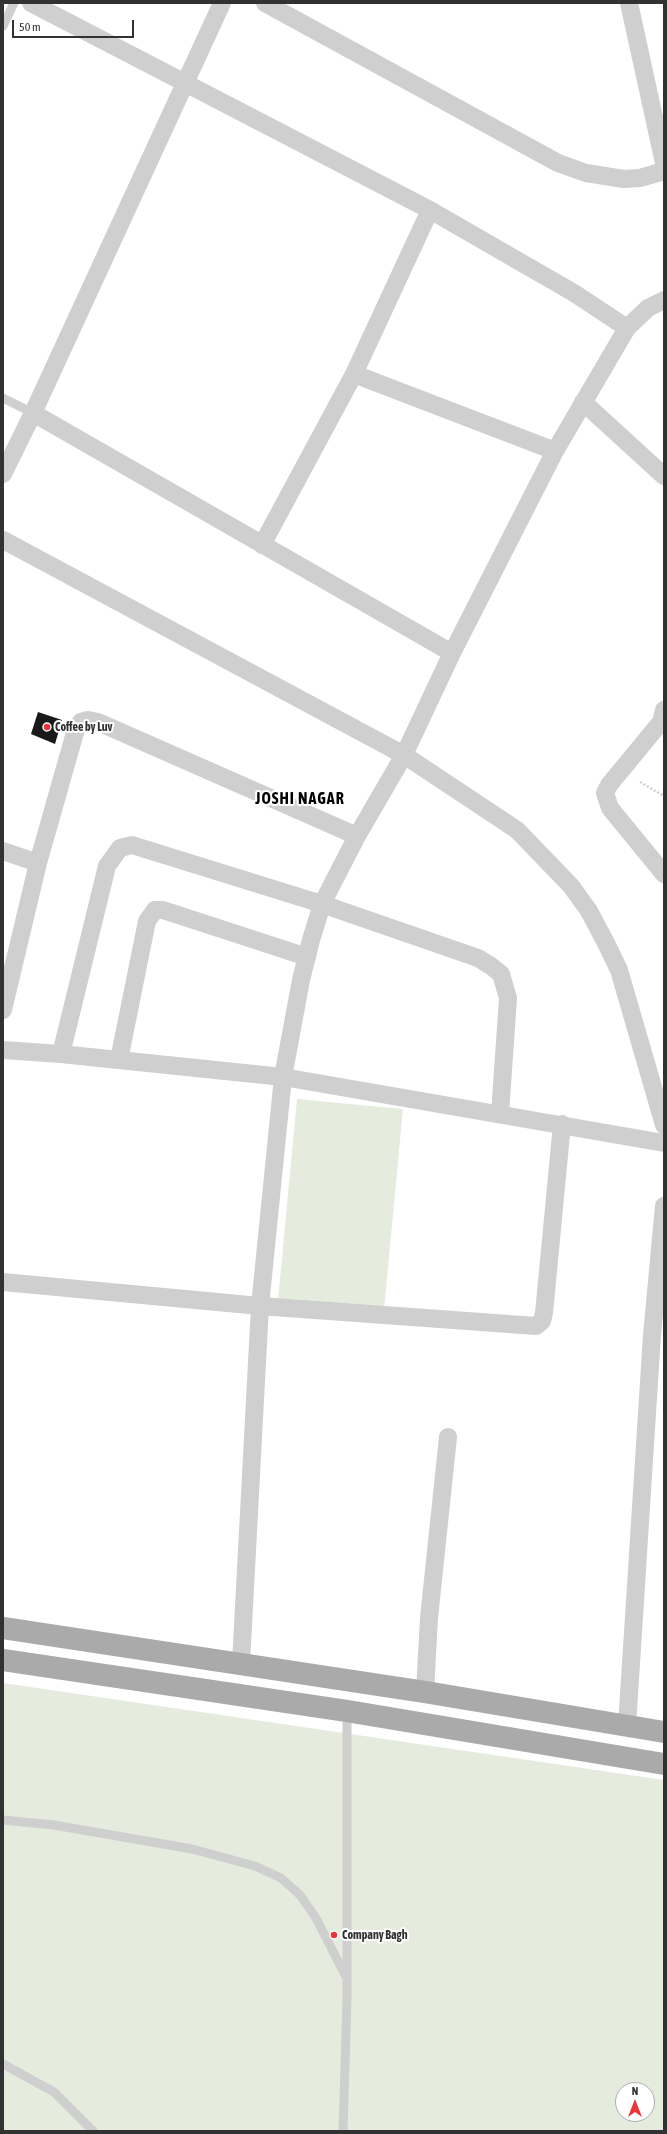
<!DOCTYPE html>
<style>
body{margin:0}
#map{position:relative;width:667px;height:2134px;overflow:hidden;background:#fff;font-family:"Asap Condensed",sans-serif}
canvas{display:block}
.frame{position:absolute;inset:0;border:4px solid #323232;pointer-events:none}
.north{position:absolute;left:615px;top:2082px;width:40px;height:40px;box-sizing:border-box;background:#fff;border:1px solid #adadad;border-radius:50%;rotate:0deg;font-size:11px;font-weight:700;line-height:16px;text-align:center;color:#323232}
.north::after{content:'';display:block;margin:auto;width:14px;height:18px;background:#eb333a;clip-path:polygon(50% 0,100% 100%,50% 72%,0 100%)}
.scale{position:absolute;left:12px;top:20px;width:122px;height:18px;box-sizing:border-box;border:2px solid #323232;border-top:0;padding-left:5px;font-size:12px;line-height:14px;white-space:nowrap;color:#323232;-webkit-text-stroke:3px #fff;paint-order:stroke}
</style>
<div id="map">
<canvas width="667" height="2134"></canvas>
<div class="frame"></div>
<div class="north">N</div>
<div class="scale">50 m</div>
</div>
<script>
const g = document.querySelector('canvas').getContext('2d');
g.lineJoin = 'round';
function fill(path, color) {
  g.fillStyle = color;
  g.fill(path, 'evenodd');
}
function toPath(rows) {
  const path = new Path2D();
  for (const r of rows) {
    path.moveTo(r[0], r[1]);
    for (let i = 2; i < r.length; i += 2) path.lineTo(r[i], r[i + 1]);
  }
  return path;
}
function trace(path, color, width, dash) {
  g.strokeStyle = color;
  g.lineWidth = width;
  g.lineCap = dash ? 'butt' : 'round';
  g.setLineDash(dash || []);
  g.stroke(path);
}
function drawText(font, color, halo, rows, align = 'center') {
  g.font = font + ' "Asap Condensed",sans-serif';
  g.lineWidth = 4;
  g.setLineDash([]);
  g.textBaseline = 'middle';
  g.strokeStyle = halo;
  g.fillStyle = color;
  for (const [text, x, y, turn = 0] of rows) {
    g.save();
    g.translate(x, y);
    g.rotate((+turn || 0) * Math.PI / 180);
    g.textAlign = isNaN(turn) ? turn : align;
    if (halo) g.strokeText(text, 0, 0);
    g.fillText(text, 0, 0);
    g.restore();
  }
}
const green = toPath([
 [297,1099,403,1109,384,1310,278,1300],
 [3,1683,664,1780,664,2131,3,2131],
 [623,2090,647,2090,647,2114,623,2114]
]);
const building = toPath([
 [38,712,62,720,55,744,31,734]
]);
const path = toPath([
 [640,782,664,796]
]);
const service = toPath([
 [3,26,14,3],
 [3,398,33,413],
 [3,1820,54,1825,192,1849,255,1866,281,1878,300,1895,316,1918,345,1975],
 [3,2064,54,2092,93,2131],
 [343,2131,347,1999,347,1711]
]);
const minor = toPath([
 [31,3,430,210,574,293,627,328],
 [265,3,558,163,586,173,624,179,640,178,664,171],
 [629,3,664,163],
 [354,374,555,451],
 [583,402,664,476],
 [33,413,452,653],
 [3,474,33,413,222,3],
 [3,540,404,755,517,830,571,886,589,911,606,943,619,970,664,1125],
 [262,545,354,374,430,210],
 [664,710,661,722,609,785,605,793,610,808,664,874],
 [3,851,38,863,3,1010],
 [38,863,76,729,81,722,88,720,98,722,357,836],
 [3,1050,61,1054,283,1077,664,1143],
 [61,1054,107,866,120,848,132,845,322,904,478,958,491,966,501,974,508,998,500,1114],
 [119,1060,147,921,155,910,163,910,307,957],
 [3,1282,260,1306,536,1326,542,1321,544,1313,562,1124],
 [241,1663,260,1306,283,1077,301,980,311,940,322,904,357,836,404,755,452,653,555,451,627,328,648,308,664,300],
 [425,1692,429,1618,448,1437],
 [627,1726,652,1335,664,1206]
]);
const primary = toPath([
 [3,1628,425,1692,664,1732],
 [3,1660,347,1711,664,1764]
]);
const markers = [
 [47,727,4,"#eb333a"],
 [334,1935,4,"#eb333a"]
];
const poiNames = [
 ["Coffee by Luv",55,727],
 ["Company Bagh",342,1935]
];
const districtNames = [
 ["JOSHI NAGAR",300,799]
];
fill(green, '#e5ecde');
fill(building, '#191919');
trace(path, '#cfcfcf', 2.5, [2, 2]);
trace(service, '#cfcfcf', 9);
trace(minor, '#cfcfcf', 18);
trace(primary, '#aaa', 22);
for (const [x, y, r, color] of markers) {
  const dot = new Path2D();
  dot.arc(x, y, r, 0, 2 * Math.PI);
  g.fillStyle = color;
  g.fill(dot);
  trace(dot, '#fff', 1.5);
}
drawText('bold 12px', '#323232', '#fff', poiNames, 'left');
g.letterSpacing = '1px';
drawText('bold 16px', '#000', '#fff', districtNames);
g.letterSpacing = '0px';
</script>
